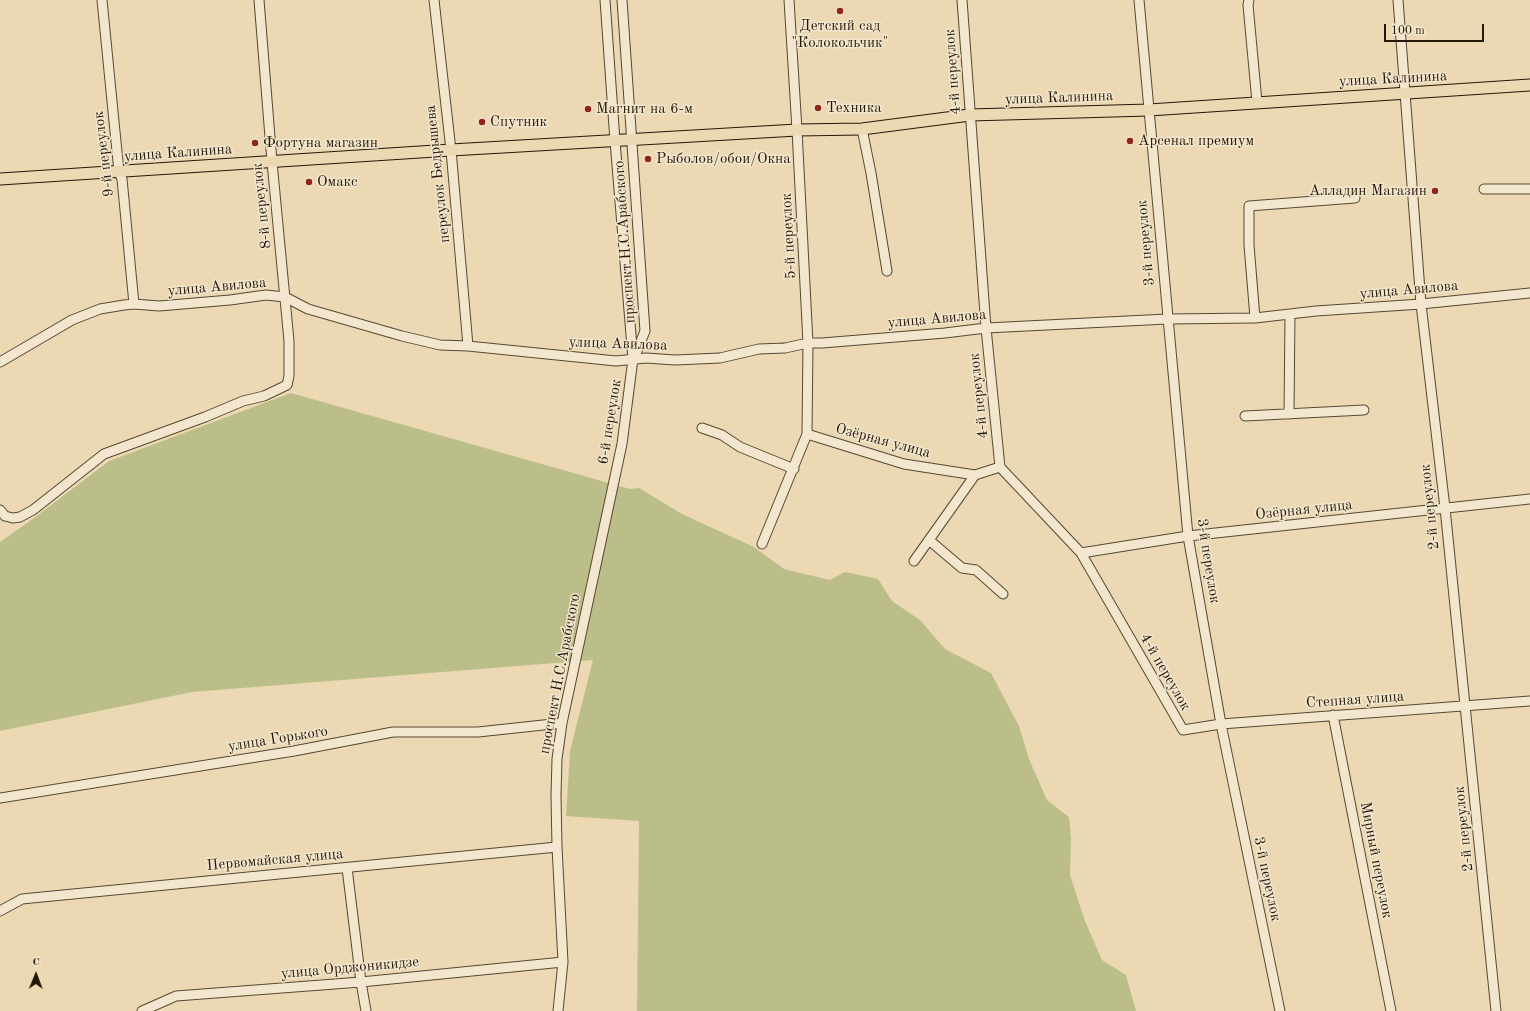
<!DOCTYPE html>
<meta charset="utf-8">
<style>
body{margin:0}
#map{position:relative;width:1530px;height:1011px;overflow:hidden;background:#ecd9b4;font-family:"Old Standard TT",serif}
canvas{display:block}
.north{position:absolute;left:16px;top:955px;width:40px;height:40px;-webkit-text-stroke:3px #f3e6ce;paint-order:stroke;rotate:1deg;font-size:11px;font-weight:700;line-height:16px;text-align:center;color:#241807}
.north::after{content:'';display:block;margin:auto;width:14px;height:18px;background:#241807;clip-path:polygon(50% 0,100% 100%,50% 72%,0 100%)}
.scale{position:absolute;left:1384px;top:24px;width:100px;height:18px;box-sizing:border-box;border:2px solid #241807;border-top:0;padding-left:5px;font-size:12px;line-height:14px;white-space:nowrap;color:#241807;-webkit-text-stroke:3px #f3e6ce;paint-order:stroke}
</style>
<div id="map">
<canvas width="1530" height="1011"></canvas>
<div class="north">С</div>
<div class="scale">100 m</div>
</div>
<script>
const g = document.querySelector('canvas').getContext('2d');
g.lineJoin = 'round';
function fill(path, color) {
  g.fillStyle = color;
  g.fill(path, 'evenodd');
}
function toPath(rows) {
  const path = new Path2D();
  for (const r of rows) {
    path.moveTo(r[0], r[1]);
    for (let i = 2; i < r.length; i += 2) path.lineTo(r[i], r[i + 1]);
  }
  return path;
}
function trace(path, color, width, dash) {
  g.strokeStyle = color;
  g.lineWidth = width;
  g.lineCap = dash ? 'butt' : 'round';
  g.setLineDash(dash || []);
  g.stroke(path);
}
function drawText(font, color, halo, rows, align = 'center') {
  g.font = font + ' "Old Standard TT",serif';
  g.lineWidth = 3;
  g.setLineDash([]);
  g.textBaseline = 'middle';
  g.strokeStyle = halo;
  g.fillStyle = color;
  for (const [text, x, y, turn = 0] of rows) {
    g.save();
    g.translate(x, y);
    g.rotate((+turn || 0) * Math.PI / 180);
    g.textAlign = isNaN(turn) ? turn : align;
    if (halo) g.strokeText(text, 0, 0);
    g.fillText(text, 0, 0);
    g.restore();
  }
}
const green = toPath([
 [291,393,630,489,639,488,682,514,754,547,784,569,830,580,845,572,878,579,892,601,920,620,945,649,991,673,1019,726,1029,759,1047,800,1069,817,1071,839,1070,875,1085,921,1102,960,1126,975,1136,1011,637,1011,639,821,566,816,570,751,593,660,192,692,0,731,0,542,30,521,109,461]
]);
const minor = toPath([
 [102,0,119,172,122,179,134,304],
 [434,0,451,150,468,346],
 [622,0,645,331,635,356],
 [962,0,986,328,1000,467,1081,553,1183,730,1221,724,1530,701],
 [1139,0,1188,536,1221,724,1280,1011],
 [1249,0,1248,5,1257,102],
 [1398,0,1421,304,1445,508,1496,1011],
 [862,129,871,173,887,271],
 [1484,189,1530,189],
 [1255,318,1249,245,1249,206,1355,198],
 [0,362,72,320,100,309,124,305,134,304,159,306,230,300,266,295,285,297,308,309,402,336,440,345,468,346,616,361,646,358,675,360,720,358,759,349,785,348,808,343,822,343,945,333,986,328,1167,319,1255,318,1316,311,1421,304,1530,293],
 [1289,414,1290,315],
 [1245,416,1364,410],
 [702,428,722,435,740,447,794,469],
 [807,434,904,464,975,475],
 [0,510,5,516,13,518,20,517,33,510,104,454,205,417,243,401,264,396,287,385,289,376,289,341,272,162,259,0],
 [929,540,962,568,976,570,1003,594],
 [762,544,807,434,808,343,797,130,789,0],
 [1081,553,1188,536,1530,499],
 [914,561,975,475,1000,467],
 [1333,715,1391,1011],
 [0,798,294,751,393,732,478,732,562,723],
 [347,868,361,982,366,1011],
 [0,911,22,899,32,898,557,847],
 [142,1011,176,996,361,982,563,962],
 [558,1011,563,962,557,847,556,796,557,759,562,723,622,444,633,359,615,141,605,0]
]);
const major = toPath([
 [0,179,451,150,797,130,862,129,970,115,1149,110,1530,85]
]);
const markers = [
 [840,11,4,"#8f2418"],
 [818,108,4,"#8f2418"],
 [588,109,4,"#8f2418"],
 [482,122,4,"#8f2418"],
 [1130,141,4,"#8f2418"],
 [255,143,4,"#8f2418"],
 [648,159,4,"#8f2418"],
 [309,182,4,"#8f2418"],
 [1435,191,4,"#8f2418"]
];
const poiNames = [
 ["Детский сад",840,26,"center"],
 ["\"Колокольчик\"",840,43,"center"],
 ["Техника",826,108],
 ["Магнит на 6-м",596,109],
 ["Спутник",490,122],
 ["Арсенал премиум",1138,141],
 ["Фортуна магазин",263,143],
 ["Рыболов/обои/Окна",656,159],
 ["Омакс",317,182],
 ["Алладин Магазин",1427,191,"right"]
];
const streetNames = [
 ["4-й переулок",953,72,-94],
 ["улица Калинина",1393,79,-3],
 ["улица Калинина",1059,98,-2],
 ["улица Калинина",178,153,-4],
 ["9-й переулок",104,154,-97],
 ["переулок Бедрышева",438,174,-96],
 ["8-й переулок",262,206,-96],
 ["5-й переулок",789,236,-93],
 ["проспект Н.С.Арабского",625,242,-94],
 ["3-й переулок",1146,243,-95],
 ["улица Авилова",217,287,-5],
 ["улица Авилова",1409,290,-5],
 ["улица Авилова",937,319,-5],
 ["улица Авилова",618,344,2],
 ["4-й переулок",979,396,-96],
 ["6-й переулок",610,422,-81],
 ["Озёрная улица",883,441,15],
 ["2-й переулок",1430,507,-96],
 ["Озёрная улица",1304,510,-6],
 ["3-й переулок",1208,561,81],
 ["4-й переулок",1165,672,60],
 ["проспект Н.С.Арабского",560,674,-79],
 ["Степная улица",1355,700,-4],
 ["улица Горького",278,739,-9],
 ["2-й переулок",1464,829,-96],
 ["Первомайская улица",275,860,-5],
 ["Мирный переулок",1376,860,79],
 ["3-й переулок",1267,879,78],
 ["улица Орджоникидзе",350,968,-5]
];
fill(green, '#bcbe8a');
trace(minor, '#564832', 11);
trace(major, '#241807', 13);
trace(minor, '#f3e6ce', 9);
trace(major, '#ecd9b4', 11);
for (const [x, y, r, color] of markers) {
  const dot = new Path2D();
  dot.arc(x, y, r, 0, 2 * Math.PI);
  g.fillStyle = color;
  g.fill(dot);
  trace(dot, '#f3e6ce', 1.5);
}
drawText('15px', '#241807', '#f3e6ce', poiNames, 'left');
drawText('15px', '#241807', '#f3e6ce', streetNames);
</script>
